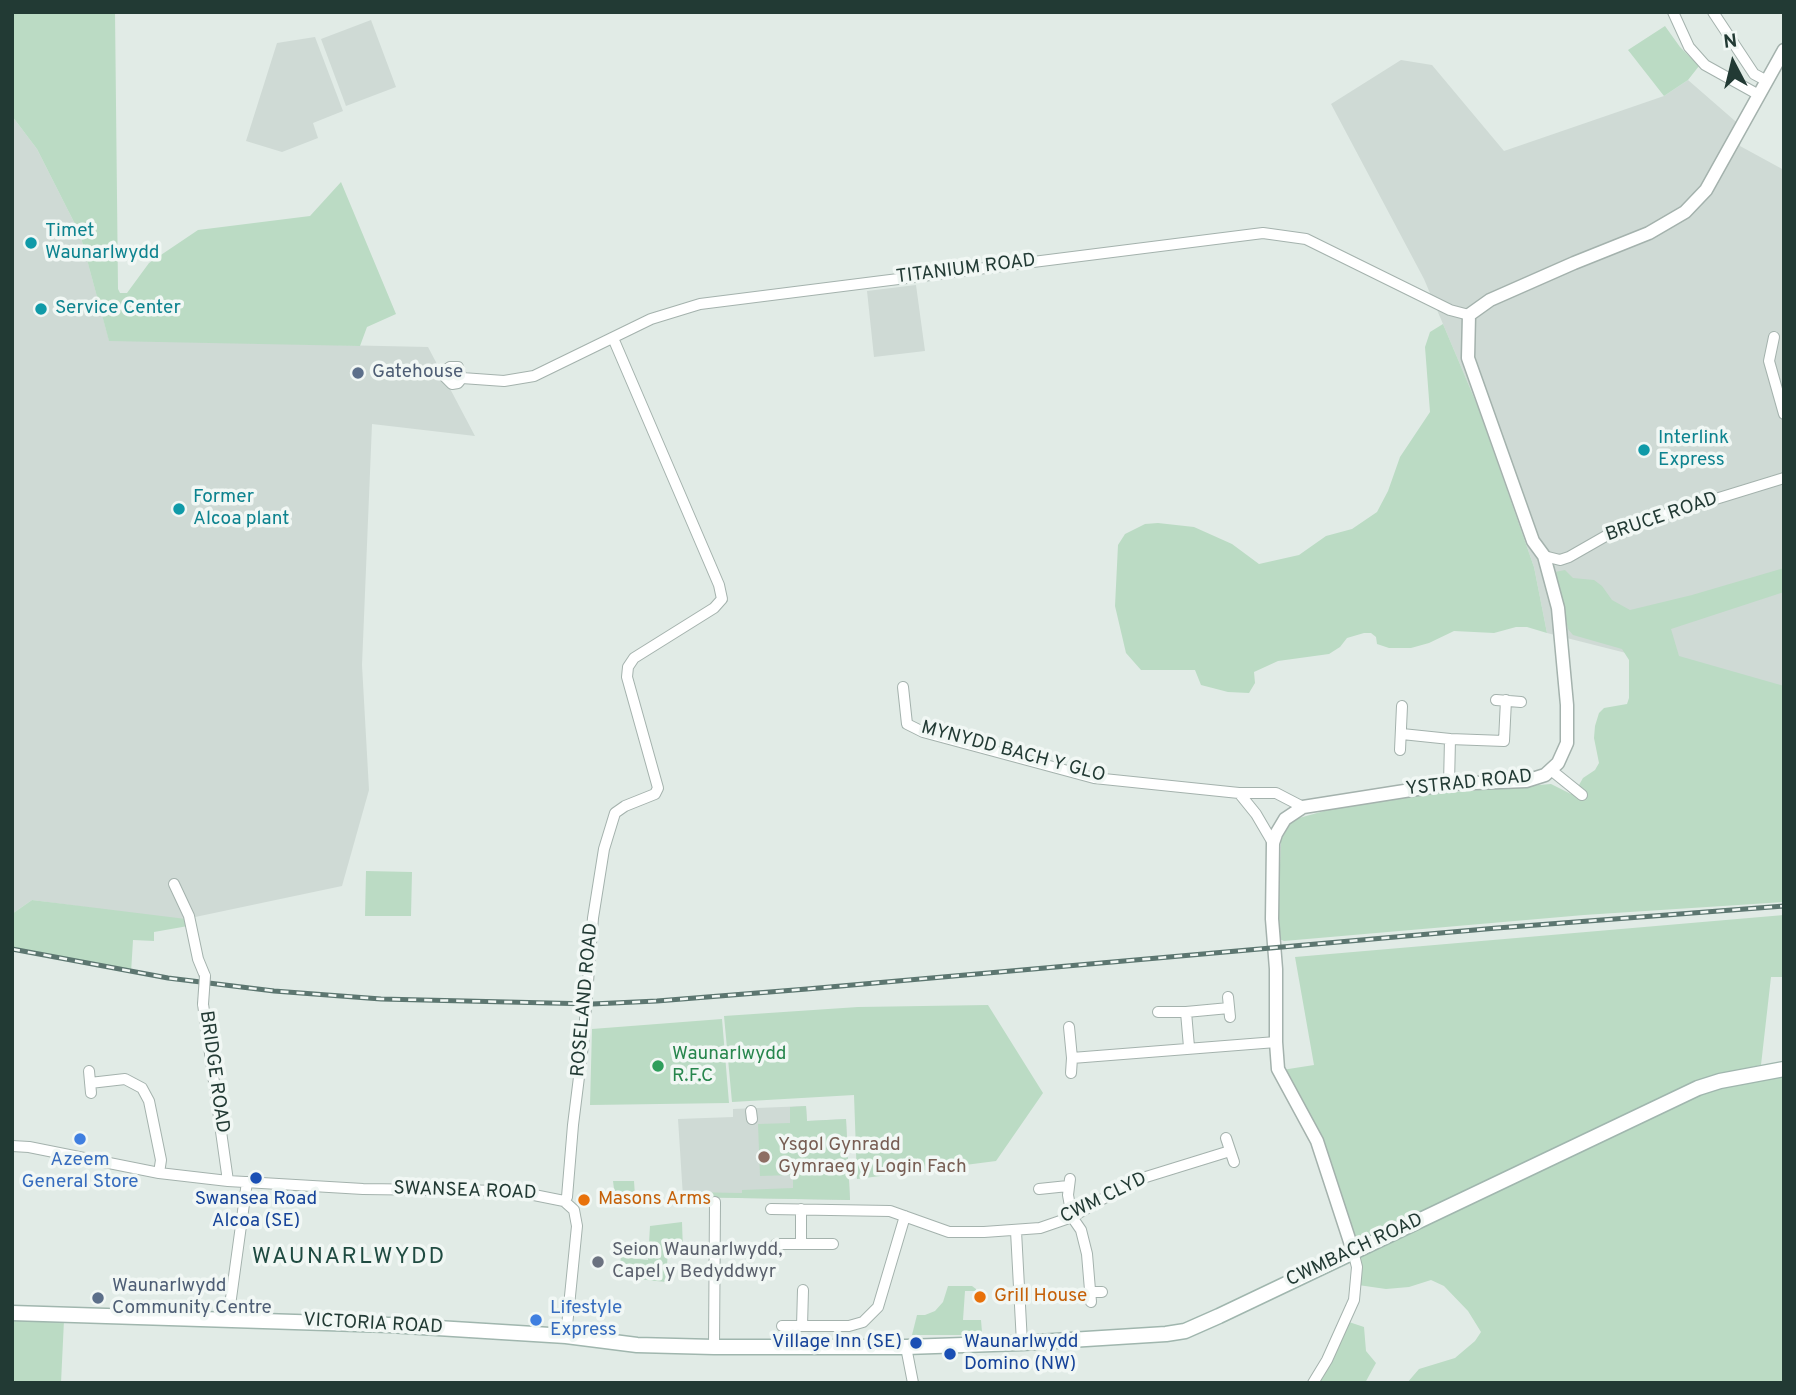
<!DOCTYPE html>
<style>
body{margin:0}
#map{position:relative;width:1796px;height:1395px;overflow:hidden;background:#e1ebe6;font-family:Overpass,sans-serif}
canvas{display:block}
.frame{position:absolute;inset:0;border:14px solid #223a34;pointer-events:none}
.north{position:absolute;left:1698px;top:28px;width:70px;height:70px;-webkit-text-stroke:5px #f1f7f4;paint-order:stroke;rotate:353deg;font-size:19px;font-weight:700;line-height:28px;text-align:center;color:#223a34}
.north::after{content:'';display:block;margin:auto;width:24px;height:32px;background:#223a34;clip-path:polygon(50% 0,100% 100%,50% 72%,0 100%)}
</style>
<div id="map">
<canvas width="1796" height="1395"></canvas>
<div class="frame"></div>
<div class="north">N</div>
</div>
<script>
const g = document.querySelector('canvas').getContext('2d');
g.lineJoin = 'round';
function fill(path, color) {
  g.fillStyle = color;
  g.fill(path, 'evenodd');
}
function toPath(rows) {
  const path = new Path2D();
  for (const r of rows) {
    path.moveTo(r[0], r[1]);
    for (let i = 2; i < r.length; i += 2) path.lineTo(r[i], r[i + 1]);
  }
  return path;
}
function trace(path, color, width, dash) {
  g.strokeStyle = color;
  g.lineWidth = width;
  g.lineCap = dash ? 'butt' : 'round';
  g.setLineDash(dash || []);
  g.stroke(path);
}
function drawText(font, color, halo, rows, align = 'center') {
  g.font = font + ' Overpass,sans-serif';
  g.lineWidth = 7;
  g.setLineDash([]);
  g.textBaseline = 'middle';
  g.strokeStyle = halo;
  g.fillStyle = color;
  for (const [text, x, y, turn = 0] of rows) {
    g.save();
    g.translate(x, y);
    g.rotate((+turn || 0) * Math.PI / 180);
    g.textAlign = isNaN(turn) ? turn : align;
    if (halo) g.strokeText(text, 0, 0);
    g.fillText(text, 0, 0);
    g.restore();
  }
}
const built = toPath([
 [371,20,396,87,346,106,321,39],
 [315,37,343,111,313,123,318,138,282,152,246,141,277,43],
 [1401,60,1432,65,1504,151,1664,96,1688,80,1742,127,1740,146,1784,170,1784,700,1630,654,1547,633,1534,567,1478,407,1424,279,1331,104],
 [12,116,37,149,80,234,109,340,428,347,475,436,372,424,362,665,369,790,342,886,181,920,32,900,12,914],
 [916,285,925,351,874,357,867,291],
 [806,1106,807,1121,846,1119,850,1200,683,1197,678,1119,733,1117,733,1109]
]);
const green = toPath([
 [12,12,115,12,118,289,120,293,127,293,149,263,198,230,310,216,341,182,396,314,367,327,360,346,109,341,80,234,37,149,12,116],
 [1665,26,1680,47,1699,66,1688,80,1664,96,1628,50],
 [1443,324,1478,407,1534,567,1547,633,1527,627,1516,627,1494,633,1454,631,1429,643,1411,648,1389,648,1377,644,1376,637,1371,633,1364,633,1347,638,1340,647,1329,654,1278,661,1254,672,1255,683,1249,693,1228,692,1201,685,1195,670,1141,670,1126,653,1115,606,1118,545,1125,534,1145,524,1158,523,1194,527,1232,544,1259,564,1299,555,1326,536,1352,529,1377,512,1388,491,1400,457,1430,412,1425,347,1430,332],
 [1784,568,1784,592,1671,629,1679,656,1784,686,1784,902,1584,915,1284,941,1277,938,1281,840,1290,824,1299,818,1335,808,1430,794,1551,784,1571,794,1575,792,1583,778,1595,770,1599,763,1594,738,1595,726,1599,713,1604,708,1627,704,1629,698,1629,660,1622,649,1573,635,1568,629,1562,601,1553,578,1555,572,1565,570,1573,578,1594,580,1602,586,1612,600,1630,610,1692,595],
 [366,871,412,872,411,916,365,916],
 [32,900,186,919,188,926,154,932,154,941,133,940,131,973,12,950,12,914],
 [1784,915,1784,977,1771,977,1761,1065,1699,1080,1362,1241,1353,1239,1282,1070,1314,1065,1295,957],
 [988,1005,1043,1093,996,1161,857,1179,854,1095,732,1102,724,1016,858,1007],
 [722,1019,729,1103,590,1105,592,1029],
 [1784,1073,1784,1383,1407,1383,1419,1369,1455,1358,1475,1341,1481,1332,1468,1311,1444,1286,1431,1280,1409,1287,1386,1289,1358,1285,1357,1255,1700,1092],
 [806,1106,807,1121,846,1119,850,1200,683,1197,683,1192,742,1193,742,1190,793,1188,793,1175,760,1176,758,1124,790,1123,790,1107],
 [613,1181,634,1181,635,1196,607,1199,606,1191,614,1189],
 [682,1222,683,1251,668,1249,666,1282,618,1277,621,1257,648,1260,650,1226],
 [948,1286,972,1286,976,1289,976,1291,965,1291,963,1320,981,1320,982,1332,965,1335,912,1335,917,1315,925,1315,935,1311,943,1302],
 [12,1319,64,1320,61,1383,12,1383],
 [1349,1322,1364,1327,1366,1351,1376,1363,1365,1383,1317,1383]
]);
const minor = toPath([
 [1673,12,1689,47,1705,65,1759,95],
 [1713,12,1754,74,1767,81],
 [1774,337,1769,361,1784,414],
 [462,378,458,367,450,367,446,370,445,377,452,384,458,383,462,378,504,381,534,376,651,319,700,304,1263,233,1306,239,1450,310,1469,315],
 [1544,556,1560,560,1569,557,1618,529,1784,478],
 [903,687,907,724,923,732,1094,778,1239,793,1276,793,1303,807],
 [1496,700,1521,702],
 [1402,734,1450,739],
 [1400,750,1402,706],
 [1551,770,1582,795],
 [1449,784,1450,739,1504,741,1506,700],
 [1239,793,1256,814,1273,843],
 [174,884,189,916,198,959,205,976],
 [1228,997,1230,1017],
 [203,1004,228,1181],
 [1158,1012,1186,1012,1229,1008],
 [1186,1012,1189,1047],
 [1069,1027,1072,1058,1071,1073],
 [1072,1058,1276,1042],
 [89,1071,91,1093],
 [90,1083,125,1079,142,1088,149,1101,161,1160,159,1173],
 [751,1111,752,1119],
 [1226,1138,1234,1162],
 [12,1146,29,1147,159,1173,228,1181,363,1189,514,1191,564,1201,574,1210,577,1226,566,1336],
 [1070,1179,1068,1195,1072,1217,1081,1230,1087,1254,1091,1302],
 [1039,1189,1068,1186],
 [564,1201,567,1197,573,1125,583,1045,593,918,604,849,615,813,625,806,655,794,658,788,627,677,628,667,634,658,714,608,722,599,719,585,613,338],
 [771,1209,890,1211,949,1232,984,1232,1040,1228,1072,1217,1133,1181,1230,1151],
 [1016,1231,1022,1343],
 [776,1244,833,1244],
 [801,1244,801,1209],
 [1089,1292,1102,1292],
 [228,1320,247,1182],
 [782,1326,849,1326,863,1322,878,1307,905,1216],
 [802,1326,803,1290],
 [714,1347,715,1202],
 [906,1347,913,1383],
 [1313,1383,1327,1360,1354,1300,1357,1267,1353,1251]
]);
const tertiary = toPath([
 [1353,1251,1317,1141,1278,1069,1276,1042,1276,969,1272,919,1273,843,1276,834,1285,819,1303,807,1449,784,1526,781,1545,775,1558,763,1567,743,1567,705,1558,608,1544,556,1533,541,1468,358,1469,315,1490,300,1574,263,1649,233,1685,212,1706,190,1784,50]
]);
const secondary = toPath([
 [12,1313,389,1325,566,1336,637,1345,714,1347,906,1347,1022,1343,1166,1334,1185,1331,1219,1316,1698,1088,1720,1081,1784,1069]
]);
const rail = toPath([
 [12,949,168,978,274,991,381,999,592,1004,657,1001,807,989,1497,928,1784,906]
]);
const minorBridge = toPath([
 [203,1004,205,976]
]);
const markers = [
 [31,243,7,"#0f9aa8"],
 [41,309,7,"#0f9aa8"],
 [358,373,7,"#5c6f8a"],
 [1644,450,7,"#0f9aa8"],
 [179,509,7,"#0f9aa8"],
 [658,1066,7,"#2e9e5b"],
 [80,1139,7,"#3f7fe0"],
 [764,1157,7,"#8d6e63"],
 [256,1178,7,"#1a4fb4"],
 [584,1200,7,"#e8710a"],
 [598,1262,7,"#6b7280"],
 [980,1297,7,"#e8710a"],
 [98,1298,7,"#5c6f8a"],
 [536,1320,7,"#3f7fe0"],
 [916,1343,7,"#1a4fb4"],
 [950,1354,7,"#1a4fb4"]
];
const cultureNames = [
 ["Timet",45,232],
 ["Waunarlwydd",45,254],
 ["Service Center",55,309],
 ["Interlink",1658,439],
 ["Express",1658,461],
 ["Former",193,498],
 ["Alcoa plant",193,520]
];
const streetNames = [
 ["TITANIUM ROAD",966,270,-7],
 ["BRUCE ROAD",1662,518,-19],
 ["MYNYDD BACH Y GLO",1013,753,15],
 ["YSTRAD ROAD",1469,784,-6],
 ["ROSELAND ROAD",586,1000,-85],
 ["BRIDGE ROAD",213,1072,82],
 ["SWANSEA ROAD",465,1192,2],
 ["CWM CLYD",1104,1199,-26],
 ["CWMBACH ROAD",1355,1251,-25],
 ["VICTORIA ROAD",373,1325,3]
];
const serviceNames = [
 ["Gatehouse",372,373],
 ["Waunarlwydd",112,1287],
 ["Community Centre",112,1309]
];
const leisureNames = [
 ["Waunarlwydd",672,1055],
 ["R.F.C",672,1077]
];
const educationNames = [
 ["Ysgol Gynradd",778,1146],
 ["Gymraeg y Login Fach",778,1168]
];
const shopNames = [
 ["Azeem",80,1161],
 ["General Store",80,1183],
 ["Lifestyle",550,1309,"left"],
 ["Express",550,1331,"left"]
];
const transitNames = [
 ["Swansea Road",256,1200],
 ["Alcoa (SE)",256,1222],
 ["Village Inn (SE)",902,1343,"right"],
 ["Waunarlwydd",964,1343,"left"],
 ["Domino (NW)",964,1365,"left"]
];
const foodNames = [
 ["Masons Arms",598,1200],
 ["Grill House",994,1297]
];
const worshipNames = [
 ["Seion Waunarlwydd,",612,1251],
 ["Capel y Bedyddwyr",612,1273]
];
const quarterNames = [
 ["WAUNARLWYDD",349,1258]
];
fill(built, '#cfdad5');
fill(green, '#bbdbc4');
trace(minor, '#a4b2ad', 12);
trace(tertiary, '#a4b2ad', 15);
trace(secondary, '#a0b6ae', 17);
trace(minor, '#fff', 10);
trace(tertiary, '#fff', 12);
trace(secondary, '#fff', 14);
trace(rail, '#5c7670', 5);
trace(rail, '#f1f7f4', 2.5, [8]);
trace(minorBridge, '#a4b2ad', 12, []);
trace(minorBridge, '#fff', 10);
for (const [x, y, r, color] of markers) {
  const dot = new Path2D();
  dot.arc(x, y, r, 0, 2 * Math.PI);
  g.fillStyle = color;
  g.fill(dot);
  trace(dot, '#f1f7f4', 2.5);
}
drawText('19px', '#0d838f', '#f1f7f4', cultureNames, 'left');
drawText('19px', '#223a34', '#f1f7f4', streetNames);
drawText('19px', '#4e5e75', '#f1f7f4', serviceNames, 'left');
drawText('19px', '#27864d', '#f1f7f4', leisureNames, 'left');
drawText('19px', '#785e54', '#f1f7f4', educationNames, 'left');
drawText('19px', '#366cbe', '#f1f7f4', shopNames);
drawText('19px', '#164399', '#f1f7f4', transitNames);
drawText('19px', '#c56008', '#f1f7f4', foodNames, 'left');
drawText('19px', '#5b616d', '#f1f7f4', worshipNames, 'left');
g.letterSpacing = '2px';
drawText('23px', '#1f4b41', '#f1f7f4', quarterNames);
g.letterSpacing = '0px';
</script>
